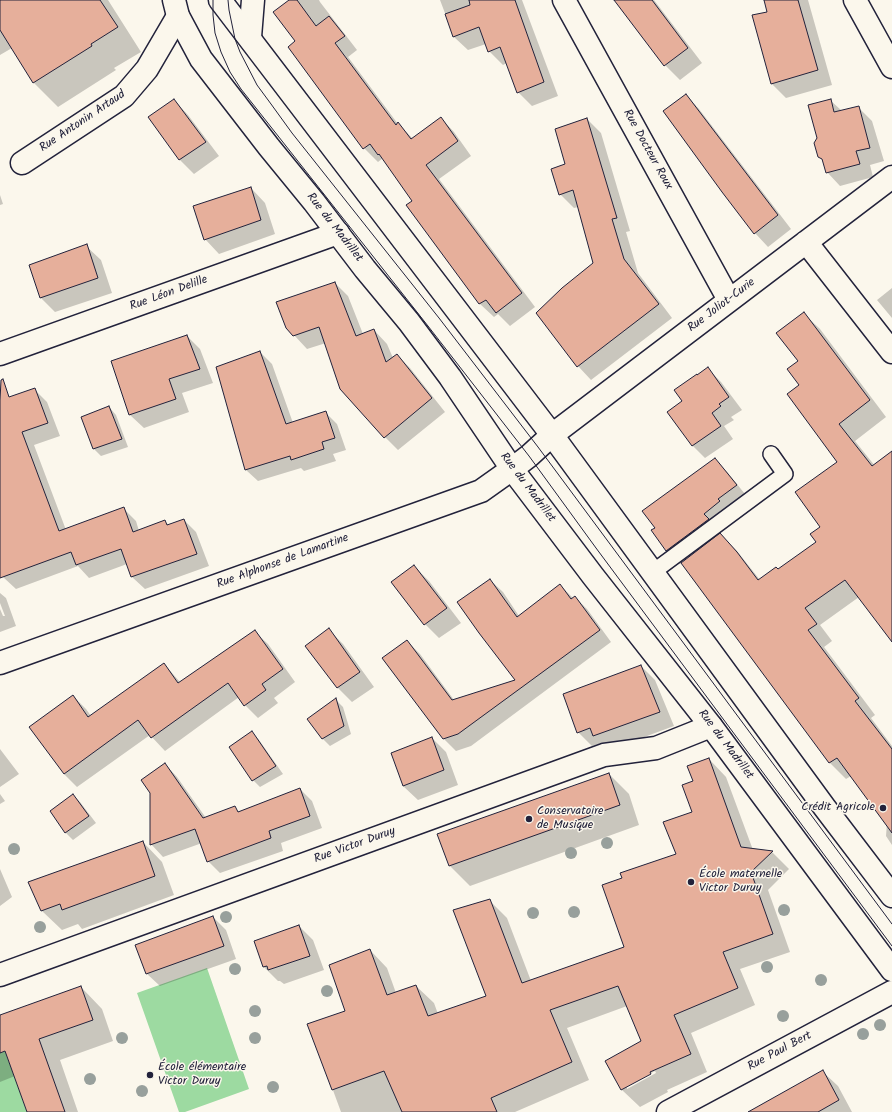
<!DOCTYPE html>
<meta charset="utf-8">
<style>
body{margin:0}
canvas{display:block;background:#fbf7ec}
</style>
<canvas width="892" height="1112"></canvas>
<script>
const g = document.querySelector('canvas').getContext('2d');
g.lineJoin = 'round';
function fill(path, color) {
  g.fillStyle = color;
  g.fill(path, 'evenodd');
}
function toPath(rows) {
  const path = new Path2D();
  for (const r of rows) {
    path.moveTo(r[0], r[1]);
    for (let i = 2; i < r.length; i += 2) path.lineTo(r[i], r[i + 1]);
  }
  return path;
}
function trace(path, color, width, dash) {
  g.strokeStyle = color;
  g.lineWidth = width;
  g.lineCap = dash ? 'butt' : 'round';
  g.setLineDash(dash || []);
  g.stroke(path);
}
function drawText(font, color, halo, rows, align = 'center') {
  g.font = font + ' Kalam,sans-serif';
  g.lineWidth = 3;
  g.setLineDash([]);
  g.textBaseline = 'middle';
  g.strokeStyle = halo;
  g.fillStyle = color;
  for (const [text, x, y, turn = 0] of rows) {
    g.save();
    g.translate(x, y);
    g.rotate((+turn || 0) * Math.PI / 180);
    g.textAlign = isNaN(turn) ? turn : align;
    if (halo) g.strokeText(text, 0, 0);
    g.fillText(text, 0, 0);
    g.restore();
  }
}
const green = toPath([
 [207,968,249,1089,185,1112,179,1112,137,993],
 [5,1051,27,1112,0,1112,0,1053]
]);
const shadow = toPath([
 [0,0,108,0,141,52,114,68,116,70,58,107,34,83,12,48,0,55],
 [291,0,319,0,320,2,357,50,348,57,398,124,398,123,413,139,441,118,454,132,471,156,439,179,535,307,510,326,498,314,494,317,480,304,407,206,413,201,383,158,378,162,364,148,289,47,296,42],
 [440,0,522,0,558,96,532,106,518,92,507,63,503,65,489,51,486,44,468,50,454,37],
 [616,0,654,0,702,63,680,80,665,65],
 [765,0,808,0,832,85,786,98,772,84,768,13],
 [686,95,699,109,791,229,768,247,755,233],
 [174,100,188,115,219,156,194,174,180,160,149,117],
 [830,100,842,111,858,107,872,121,884,161,870,165,873,177,840,186,827,172,824,161,819,156],
 [587,119,601,133,630,231,626,232,638,273,672,318,591,380,578,366,594,263,578,207,574,208,560,194,566,165],
 [251,188,265,203,275,234,219,254,205,239],
 [0,195,3,204,0,205],
 [86,246,101,260,112,293,55,312,41,298],
 [335,283,348,296,363,334,374,330,387,344,393,358,397,355,410,368,445,412,398,450,385,437,326,343,307,349,294,335],
 [892,288,892,318,877,300],
 [803,313,820,329,886,417,855,441,875,466,892,453,892,619,859,597,820,625,832,641,824,647,875,715,871,718,892,746,892,845,886,836,887,823,851,776,846,779,830,763,682,562,680,564,667,551,652,531,656,528,715,459,728,473,749,499,716,528,721,533,720,534,737,551,760,580,778,570,817,542,838,462,800,385,799,361],
 [187,336,200,349,213,383,182,393,189,412,144,428,130,415],
 [260,352,272,364,293,423,325,412,337,424,346,450,333,454,336,461,304,471,301,468,258,481,246,470],
 [708,369,721,382,742,410,731,417,734,420,724,426,733,439,705,458,692,445,684,401],
 [34,389,47,402,60,436,34,445,66,530,123,508,136,521,139,531,165,522,169,525,184,520,196,532,209,566,145,589,132,577,127,564,89,578,78,566,16,589,3,577,0,567,0,401],
 [109,407,116,415,128,447,101,456,94,449,82,417],
 [414,566,429,581,461,623,439,638,425,624],
 [490,580,503,592,519,616,560,585,573,598,575,597,587,609,611,642,471,746,456,751,444,739,407,641,420,654,454,700,517,681],
 [0,593,6,598,16,626,0,632,0,609,3,616,5,616,0,603],
 [329,630,343,644,374,687,352,702,338,688,307,646],
 [254,631,268,644,295,682,274,698,278,703,258,718,245,705,239,697,165,751,150,735,77,787,64,774,73,696,86,709,91,716,164,664,180,682],
 [641,666,655,680,674,726,609,750,601,743,592,746,578,732],
 [336,700,343,707,351,734,330,746,323,739,309,719],
 [252,732,259,740,283,774,260,787,253,780],
 [432,738,446,752,458,785,418,800,403,786],
 [0,749,19,774,0,787],
 [709,759,726,777,753,850,772,852,789,869,768,890,790,952,740,969,755,1005,691,1033,707,1072,667,1090,668,1092,640,1107,622,1090,607,1061,642,1042,627,1006,567,1028,589,1080,515,1112,341,1112,309,1025,346,1011,370,950,387,968,396,993,416,986,434,1003,438,1014,487,996,489,900,507,918,531,981,625,947,623,879,677,854,693,812,694,782],
 [655,1071,656,1073,627,1089,627,1086],
 [165,764,177,777,206,818,235,808,239,812,300,789,312,801,322,828,281,843,283,851,220,873,208,861,202,843,163,857,151,844],
 [609,774,629,794,639,825,470,886,450,866,438,834],
 [0,794,5,801,0,804],
 [73,795,80,802,96,823,73,840,66,833,51,811],
 [143,842,162,862,174,895,82,929,78,924,62,930,42,911,30,883],
 [0,869,12,897,0,906],
 [213,917,226,930,236,959,160,986,146,973],
 [299,926,313,940,324,970,284,984,280,981,278,981,264,967,255,942],
 [81,987,102,1009,113,1041,60,1060,78,1112,28,1112,15,1076,0,1082,0,1016],
 [823,1072,838,1086,852,1112,772,1112]
]);
const building = toPath([
 [0,0,100,0,118,27,91,44,92,46,33,83,0,30,0,0],
 [289,0,297,0,316,26,329,16,345,36,335,43,396,125,398,122,411,139,441,117,458,141,426,165,522,293,496,313,486,300,479,304,406,205,412,201,379,154,378,155,370,144,363,149,288,47,295,41,273,12,289,0],
 [469,0,515,0,544,82,517,93,500,47,488,52,479,27,453,37,445,14,470,5,469,0],
 [614,0,652,0,688,48,664,66,614,0],
 [764,0,798,0,818,70,771,84,752,15,767,12,764,0],
 [686,94,778,215,754,234,722,192,663,111,686,94],
 [174,99,206,142,179,160,148,117,174,99],
 [831,99,834,112,859,106,870,148,856,151,860,164,826,173,822,159,818,157,814,143,817,138,808,105,831,99],
 [587,118,617,218,612,219,624,259,659,304,577,367,536,313,562,288,593,263,573,190,559,195,551,169,565,164,555,129,587,118],
 [251,187,261,220,204,240,193,206,251,187],
 [87,244,98,278,40,298,29,265,87,244],
 [335,282,356,336,374,329,386,362,397,354,432,398,384,438,340,389,319,327,293,336,286,328,276,302,335,282],
 [804,312,870,400,839,424,872,466,892,451,892,642,845,580,805,608,817,624,808,630,859,698,855,701,892,749,892,833,837,758,829,763,681,563,720,533,737,552,758,580,776,567,778,569,816,542,810,534,820,527,795,492,837,462,787,394,799,385,787,369,798,361,776,333,804,312],
 [187,335,200,369,169,379,176,399,129,415,111,361,187,335],
 [260,351,286,424,326,411,335,438,322,442,324,449,291,460,290,456,245,470,216,367,260,351],
 [708,367,729,397,719,404,721,406,712,413,721,426,692,446,667,412,682,401,674,390,697,374,697,375,708,367],
 [3,379,9,397,35,388,48,423,22,432,59,531,124,507,133,532,165,520,167,525,184,519,197,554,131,577,121,549,76,565,71,552,0,578,0,400,1,380,3,379],
 [109,406,122,439,93,449,81,417,109,406],
 [715,458,737,485,718,499,720,501,704,514,709,519,666,551,651,530,655,528,642,511,715,458],
 [414,565,447,608,424,625,391,582,414,565],
 [490,579,517,617,560,584,571,599,575,596,600,630,458,734,443,739,382,658,407,640,452,700,515,680,479,633,457,602,490,579],
 [329,628,360,672,337,688,305,646,329,628],
 [255,630,283,669,262,684,266,690,244,706,228,683,151,738,138,720,64,774,29,727,73,695,88,717,164,663,178,683,255,630],
 [641,665,660,712,593,736,590,728,577,733,563,694,641,665],
 [336,698,344,726,322,739,307,719,336,698],
 [252,731,276,766,252,781,229,747,252,731],
 [432,737,444,770,403,786,391,753,432,737],
 [709,758,741,847,773,851,751,872,773,934,723,952,738,988,674,1015,691,1054,650,1072,651,1074,621,1090,605,1061,641,1041,618,986,550,1010,572,1062,491,1098,497,1112,402,1112,384,1071,332,1090,307,1024,345,1011,329,965,370,949,387,995,416,985,428,1016,486,996,453,910,490,899,522,983,624,947,602,885,622,878,620,873,676,854,663,822,692,812,682,785,693,781,687,766,709,758],
 [165,763,203,818,235,806,238,812,300,788,310,816,269,831,271,838,207,862,195,829,150,845,150,793,141,780,165,763],
 [609,773,620,805,449,866,437,834,609,773],
 [73,794,89,816,65,833,50,811,73,794],
 [143,841,155,876,62,910,60,904,41,911,28,882,143,841],
 [213,916,224,946,146,974,135,945,213,916],
 [299,925,310,956,268,970,267,966,263,967,254,941,299,925],
 [81,986,93,1020,39,1039,65,1112,27,1112,5,1051,0,1053,0,1015,81,986],
 [823,1070,839,1100,818,1112,748,1112,823,1070]
]);
const service = toPath([
 [653,572,785,474,771,454]
]);
const minor = toPath([
 [564,0,729,300],
 [855,0,892,67],
 [250,37,253,0],
 [22,163,124,96,147,69,178,16],
 [806,242,892,352],
 [0,354,338,233],
 [0,663,481,491,512,469,529,456,552,435,892,177],
 [0,975,604,755,656,748,711,726],
 [668,1112,892,992]
]);
const tertiary = toPath([
 [174,0,178,16,201,59,269,147,314,202,365,269,409,322,450,377,512,469,593,576,711,726,892,970],
 [220,0,552,435,825,808,892,896]
]);
const tram = toPath([
 [213,0,213,15,215,33,221,52,230,72,241,89,428,326,529,456,596,548,892,946],
 [228,0,229,10,235,39,240,52,257,85,271,104,292,133,439,318,538,447,892,924]
]);
const trees = [
 [607,843],
 [14,849],
 [571,853],
 [784,910],
 [574,912],
 [533,913],
 [226,917],
 [40,927],
 [767,967],
 [235,969],
 [821,980],
 [327,991],
 [255,1011],
 [783,1016],
 [880,1025],
 [863,1034],
 [122,1038],
 [255,1038],
 [90,1079],
 [273,1087],
 [142,1091]
];
const markers = [
 [883,808,4,"#22223b"],
 [529,819,4,"#22223b"],
 [691,882,4,"#22223b"],
 [150,1075,4,"#22223b"]
];
const streetNames = [
 ["Rue Antonin Artaud",83,122,-34],
 ["Rue Docteur Roux",647,150,61],
 ["Rue du Madrillet",334,228,52],
 ["Rue Léon Delille",169,294,-20],
 ["Rue Joliot-Curie",722,306,-37],
 ["Rue du Madrillet",527,488,53],
 ["Rue Alphonse de Lamartine",283,562,-20],
 ["Rue du Madrillet",725,745,53],
 ["Rue Victor Duruy",355,846,-20],
 ["Rue Paul Bert",780,1052,-28]
];
const poiNames = [
 ["Crédit Agricole",875,808,"right"],
 ["Conservatoire",537,812],
 ["de Musique",537,826],
 ["École maternelle",699,875],
 ["Victor Duruy",699,889],
 ["École élémentaire",158,1068],
 ["Victor Duruy",158,1082]
];
fill(green, '#9ddaa1');
fill(shadow, '#0003');
fill(building, '#e6af9b');
trace(building, '#22223b', 1);
trace(service, '#22223b', 18);
trace(minor, '#22223b', 25);
trace(tertiary, '#22223b', 25);
trace(service, '#fbf7ec', 15);
trace(minor, '#fbf7ec', 22);
trace(tertiary, '#fbf7ec', 22);
trace(tram, '#22223b', 1);
g.fillStyle = '#98a09c';
for (const [x, y] of trees) {
  g.beginPath();
  g.arc(x, y, 6, 0, 2 * Math.PI);
  g.fill();
}
for (const [x, y, r, color] of markers) {
  const dot = new Path2D();
  dot.arc(x, y, r, 0, 2 * Math.PI);
  g.fillStyle = color;
  g.fill(dot);
  trace(dot, '#fbf7ec', 1.5);
}
drawText('12px', '#22223b', '#fbf7ec', streetNames);
drawText('12px', '#22223b', '#fbf7ec', poiNames, 'left');
</script>
